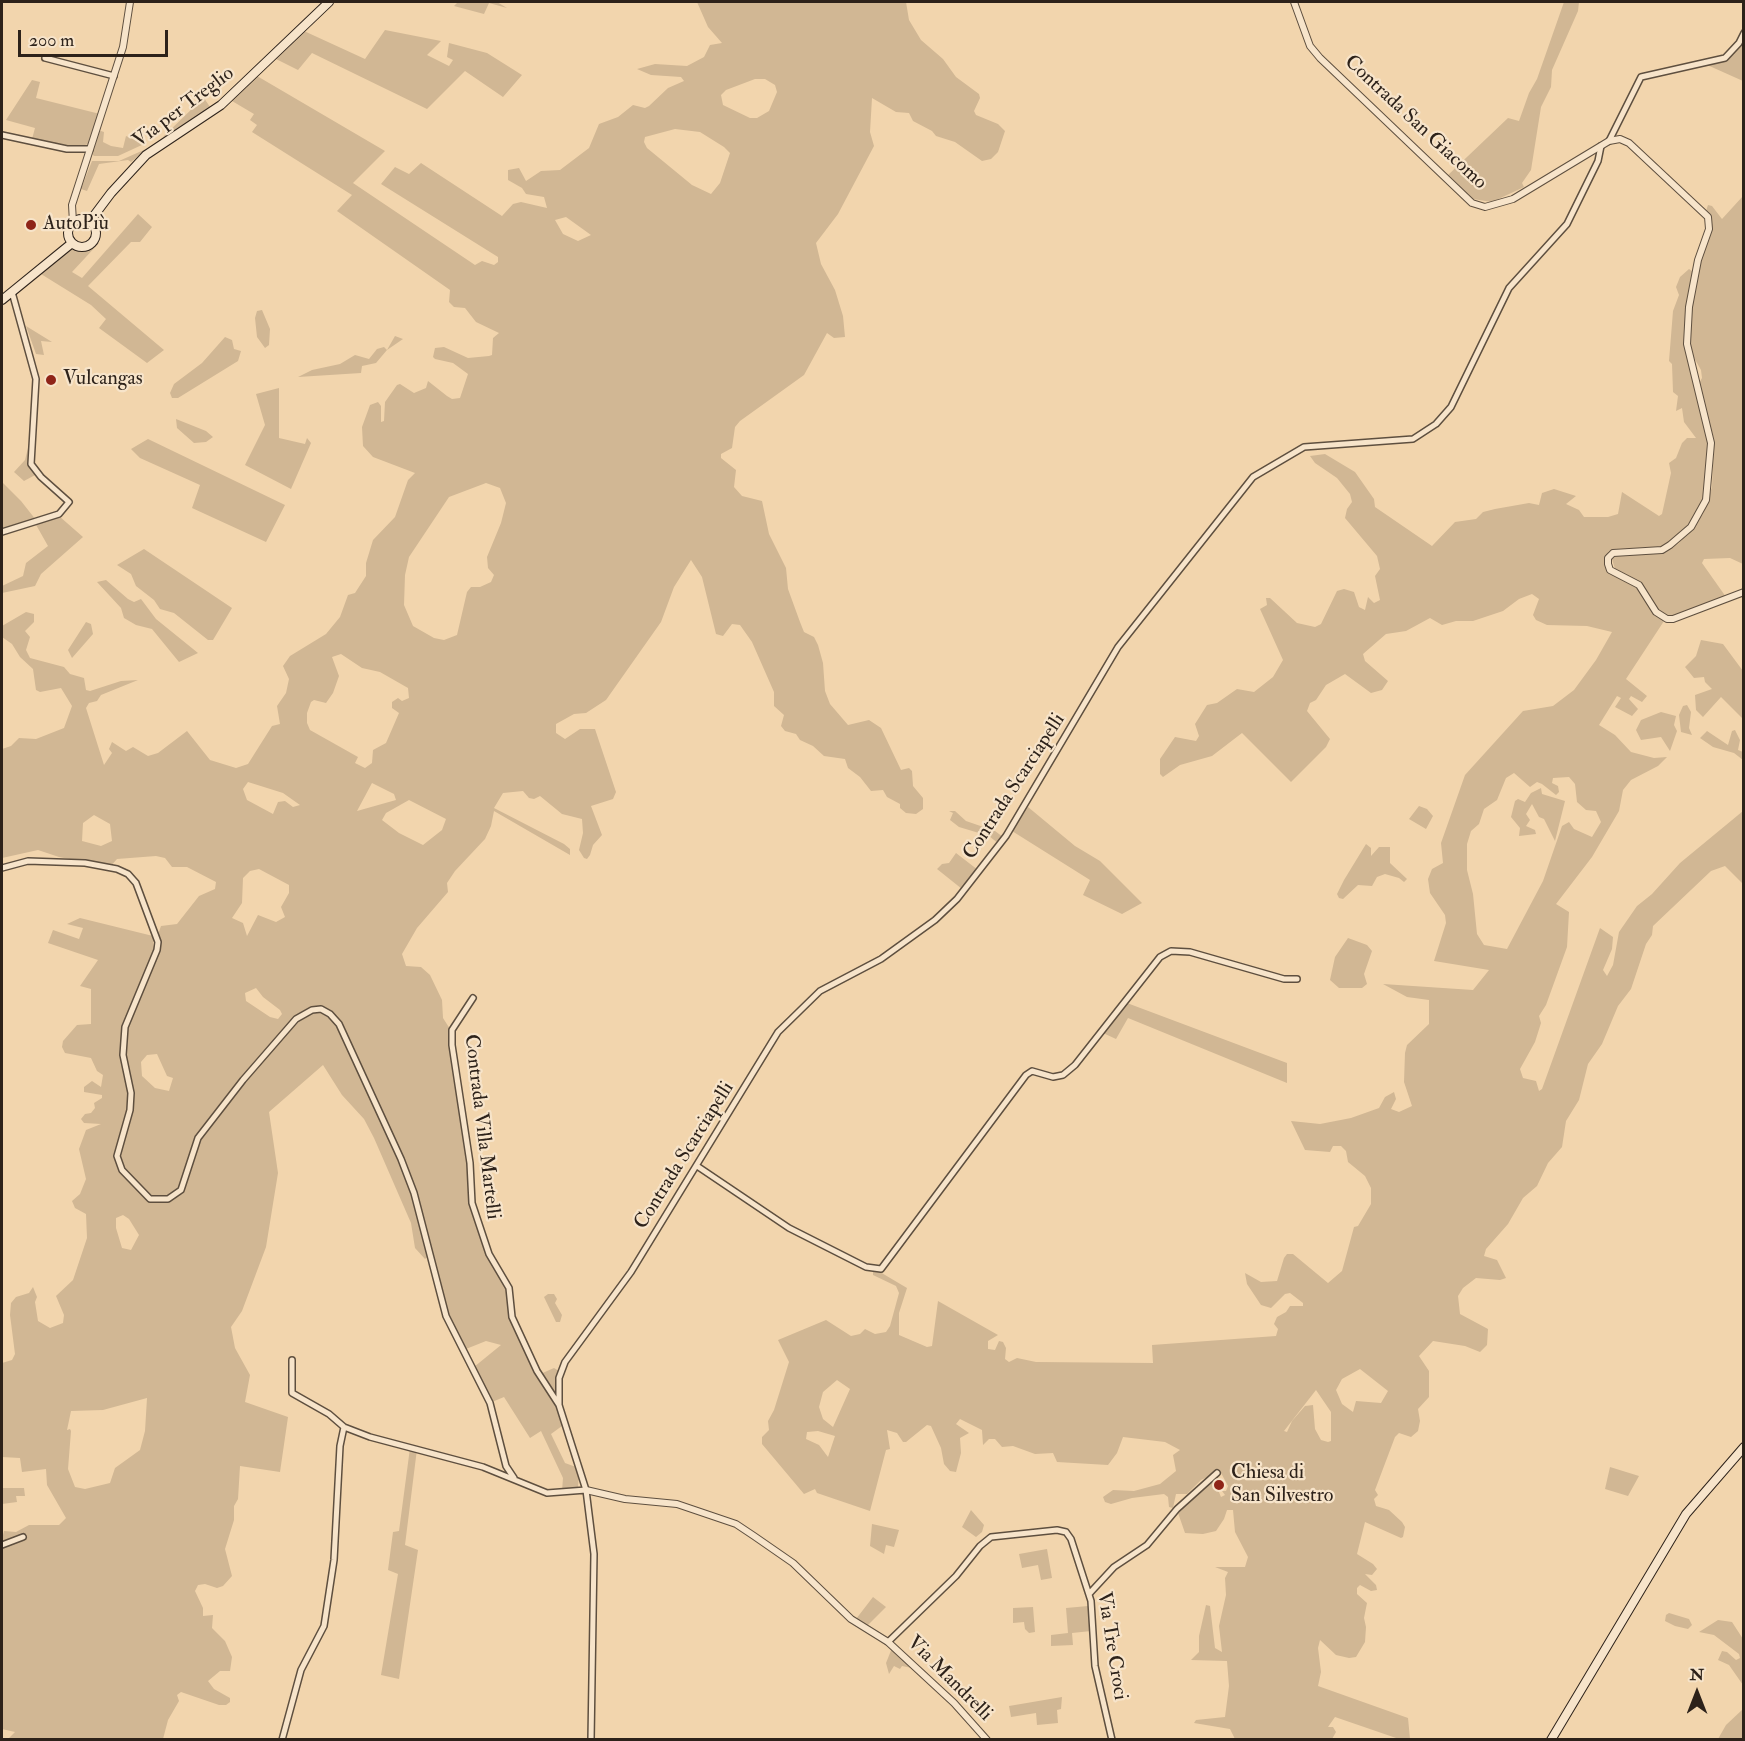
<!DOCTYPE html>
<meta charset="utf-8">
<style>
body{margin:0}
#map{position:relative;width:1745px;height:1741px;overflow:hidden;background:#f2d5ad;font-family:"IM FELL Double Pica",serif}
canvas{display:block}
.frame{position:absolute;inset:0;border:3px solid #2d221a;pointer-events:none}
.north{position:absolute;left:1667px;top:1663px;width:60px;height:60px;-webkit-text-stroke:4px #f7e4ca;paint-order:stroke;rotate:0deg;font-size:16px;font-weight:700;line-height:24px;text-align:center;color:#2d221a}
.north::after{content:'';display:block;margin:auto;width:21px;height:27px;background:#2d221a;clip-path:polygon(50% 0,100% 100%,50% 72%,0 100%)}
.scale{position:absolute;left:18px;top:30px;width:150px;height:27px;box-sizing:border-box;border:3px solid #2d221a;border-top:0;padding-left:8px;font-size:18px;line-height:21px;white-space:nowrap;color:#2d221a;-webkit-text-stroke:4px #f7e4ca;paint-order:stroke}
</style>
<div id="map">
<canvas width="1745" height="1741"></canvas>
<div class="frame"></div>
<div class="north">N</div>
<div class="scale">200 m</div>
</div>
<script>
const g = document.querySelector('canvas').getContext('2d');
g.lineJoin = 'round';
function fill(path, color) {
  g.fillStyle = color;
  g.fill(path, 'evenodd');
}
function toPath(rows) {
  const path = new Path2D();
  for (const r of rows) {
    if (r.length === 3) {
      path.moveTo(r[0] + r[2], r[1]);
      path.arc(r[0], r[1], r[2], 0, 2 * Math.PI);
      continue;
    }
    path.moveTo(r[0], r[1]);
    for (let i = 2; i < r.length; i += 2) path.lineTo(r[i], r[i + 1]);
  }
  return path;
}
function trace(path, color, width, dash) {
  g.strokeStyle = color;
  g.lineWidth = width;
  g.lineCap = dash ? 'butt' : 'round';
  g.setLineDash(dash || []);
  g.stroke(path);
}
function drawText(font, color, halo, rows, align = 'center') {
  g.font = font + ' "IM FELL Double Pica",serif';
  g.lineWidth = 4.5;
  g.setLineDash([]);
  g.textBaseline = 'middle';
  g.strokeStyle = halo;
  g.fillStyle = color;
  for (const [text, x, y, turn = 0] of rows) {
    g.save();
    g.translate(x, y);
    g.rotate((+turn || 0) * Math.PI / 180);
    g.textAlign = isNaN(turn) ? turn : align;
    if (halo) g.strokeText(text, 0, 0);
    g.fillText(text, 0, 0);
    g.restore();
  }
}
const green = toPath([
 [458,2,497,2,507,8,489,3,484,14,454,6],
 [697,2,906,2,909,20,921,40,943,59,956,77,979,94,980,98,974,111,976,115,998,124,1005,131,998,152,991,159,982,161,955,142,936,136,932,131,913,121,909,113,896,112,872,98,870,132,874,146,838,214,816,243,821,264,835,290,843,316,845,337,834,338,827,333,804,375,740,421,735,427,732,448,721,454,721,458,736,470,734,487,742,496,762,501,769,534,786,568,788,589,800,622,804,632,814,637,818,645,823,663,825,691,830,704,848,725,869,720,881,728,901,770,909,768,912,771,913,786,923,798,923,809,916,814,906,813,900,808,900,804,887,797,883,790,871,791,860,777,848,768,845,759,824,756,813,746,800,740,796,734,785,731,781,726,784,715,774,706,774,692,752,642,740,625,732,624,723,636,716,634,702,577,691,560,674,587,661,622,606,700,586,713,574,714,556,724,556,733,565,739,580,729,595,729,616,792,613,799,591,806,602,835,593,845,590,855,587,859,584,858,579,850,583,833,582,819,562,814,540,796,534,799,529,798,523,791,503,793,494,808,564,844,570,849,570,855,494,811,491,826,485,839,455,871,447,883,448,892,417,928,402,954,406,966,421,967,430,975,442,1000,443,1018,450,1029,449,1043,475,1222,508,1289,511,1318,538,1375,554,1368,559,1371,556,1384,562,1426,551,1434,565,1463,576,1467,579,1473,578,1487,562,1491,563,1478,541,1431,530,1438,504,1397,492,1402,474,1367,501,1345,486,1341,466,1349,462,1345,446,1311,430,1255,425,1259,415,1248,411,1223,374,1138,364,1119,342,1095,323,1065,269,1112,278,1173,266,1247,242,1311,231,1327,235,1348,250,1375,245,1402,288,1417,280,1472,240,1466,238,1499,234,1506,234,1520,225,1549,232,1576,223,1586,217,1588,205,1584,198,1585,195,1591,203,1608,203,1616,213,1615,212,1628,225,1641,232,1657,230,1671,220,1671,208,1681,214,1689,230,1698,230,1702,226,1705,219,1705,181,1692,177,1695,179,1701,168,1720,163,1739,8,1739,15,1732,2,1729,2,1539,4,1531,16,1532,29,1525,59,1525,66,1518,47,1485,46,1469,22,1472,20,1458,2,1457,2,1363,12,1360,15,1354,10,1315,11,1303,16,1297,29,1293,33,1287,37,1297,35,1302,38,1321,50,1328,63,1323,64,1315,56,1296,73,1280,87,1238,86,1214,75,1208,72,1201,80,1194,86,1179,79,1149,86,1130,101,1124,84,1123,81,1119,85,1114,91,1113,95,1108,94,1103,102,1098,102,1095,84,1092,84,1087,92,1081,101,1087,103,1075,97,1071,91,1058,65,1053,62,1047,63,1041,77,1025,91,1024,91,989,80,986,98,960,48,943,53,930,79,939,83,928,67,924,80,918,153,936,153,948,161,926,177,924,199,896,215,889,216,882,187,867,172,867,165,858,156,856,117,859,110,867,59,857,38,850,2,858,2,749,11,746,19,738,36,739,64,728,72,706,61,688,40,692,36,690,33,669,20,657,12,644,2,637,2,626,26,612,34,614,34,622,25,631,30,637,26,650,30,658,64,667,70,674,84,678,86,690,90,691,121,681,138,680,101,695,97,701,89,703,86,708,104,765,112,753,109,749,112,742,126,751,133,747,148,756,158,753,187,731,210,760,236,768,248,764,272,726,280,724,277,706,286,693,289,679,283,666,290,656,326,634,340,617,348,595,355,593,366,576,366,563,373,540,395,517,408,480,415,473,373,457,363,446,362,427,370,405,378,402,381,406,381,422,384,421,385,402,397,385,400,384,414,393,426,388,428,381,447,396,452,399,460,398,468,374,453,363,435,359,433,357,435,348,444,347,468,358,489,356,492,355,493,338,499,333,476,322,465,308,454,307,449,302,450,290,337,211,352,195,252,132,257,125,250,120,254,114,232,101,257,76,385,151,353,183,475,265,482,261,494,265,498,262,498,257,381,184,395,167,409,174,421,163,502,216,513,204,521,202,547,208,544,197,526,194,522,188,508,180,508,170,519,168,526,181,541,171,560,170,589,148,599,124,618,117,633,105,645,108,649,106,668,88,684,81,681,77,651,75,637,69,655,64,687,66,704,57,710,45,722,43,708,27],
 [755,79,765,79,775,85,777,92,769,111,757,118,750,118,723,105,721,95,726,90],
 [675,129,700,132,724,147,730,153,720,183,711,194,692,185,647,148,644,142,645,137],
 [566,217,591,235,578,241,563,234,555,220],
 [486,483,500,488,506,503,501,523,487,557,488,568,494,575,491,582,480,587,471,587,467,592,457,635,444,640,434,638,413,626,404,605,405,575,409,557,449,497],
 [341,654,362,668,380,672,408,688,409,698,402,701,398,698,392,702,392,708,399,713,386,743,373,750,372,763,365,768,355,763,358,757,310,730,307,723,307,713,311,702,314,700,326,703,333,693,339,676,332,657],
 [248,782,283,793,300,805,293,807,285,801,278,802,273,814,247,800,243,789],
 [372,783,394,794,396,800,357,811],
 [409,800,446,819,442,830,423,845,399,833,382,820,386,813],
 [94,815,110,824,112,841,101,846,82,841,83,823],
 [259,869,289,885,289,893,281,907,285,917,276,922,258,915,247,936,243,923,232,918,242,903,243,878,250,871],
 [256,988,263,997,280,1010,282,1014,278,1019,270,1017,246,1001,245,993],
 [157,1054,167,1076,173,1078,169,1091,155,1088,142,1076,141,1062,147,1055],
 [123,1215,129,1219,139,1235,131,1250,122,1248,116,1228,116,1218],
 [147,1398,145,1431,140,1450,115,1468,110,1483,85,1489,75,1487,68,1469,71,1431,70,1429,67,1430,71,1411,103,1410],
 [1564,2,1579,2,1578,11,1552,70,1551,87,1541,107,1531,170,1522,183,1524,187,1492,202,1473,199,1447,176,1508,118,1519,121,1529,93,1537,79],
 [385,30,441,41,427,55,449,66,453,60,447,57,449,43,487,53,522,75,503,97,465,71,427,109,312,53,298,70,276,59,304,31,365,59],
 [1743,36,1743,81,1705,64,1725,58],
 [32,80,40,82,36,98,100,114,89,144,76,147,32,139,35,128,6,120],
 [204,98,210,107,162,138,199,102],
 [98,130,104,132,103,142,111,146,123,148,126,136,144,144,118,156,94,156,90,152],
 [146,149,131,162,128,160,99,164,87,191,81,189,92,161,119,161],
 [1743,196,1743,564,1730,558,1704,559,1702,563,1726,597,1674,616,1666,615,1659,611,1642,587,1615,569,1612,559,1615,555,1665,551,1679,543,1703,514,1712,487,1714,439,1698,385,1702,378,1701,370,1689,349,1690,306,1700,259,1710,228,1706,211,1708,205,1712,206,1722,219],
 [138,214,152,227,140,242,131,242,88,286,164,350,147,363,99,328,106,319,91,305,41,274,62,251,73,248,89,249,97,242,99,243,72,272,82,278],
 [1689,269,1695,273,1685,328,1710,445,1705,497,1690,527,1680,536,1661,547,1615,549,1609,551,1605,558,1608,570,1635,585,1654,612,1664,621,1626,679,1647,696,1642,702,1631,696,1629,699,1638,709,1632,716,1615,707,1621,698,1617,696,1599,725,1615,735,1631,752,1654,758,1667,757,1658,766,1631,780,1623,790,1619,811,1592,857,1556,904,1569,912,1567,947,1546,1005,1539,1016,1541,1023,1535,1042,1520,1069,1523,1078,1536,1081,1539,1091,1542,1089,1600,928,1613,937,1612,949,1603,970,1607,976,1613,965,1619,932,1637,906,1652,894,1680,863,1743,811,1743,884,1725,866,1711,871,1653,926,1652,935,1646,944,1631,989,1618,1006,1602,1044,1588,1064,1579,1100,1566,1121,1562,1147,1548,1163,1537,1186,1523,1198,1508,1224,1486,1249,1484,1256,1497,1260,1506,1278,1500,1280,1476,1278,1463,1288,1458,1296,1460,1314,1488,1329,1487,1345,1480,1352,1465,1346,1433,1341,1419,1356,1429,1371,1429,1397,1418,1409,1420,1421,1418,1431,1411,1437,1399,1433,1395,1437,1375,1490,1378,1495,1374,1499,1376,1506,1389,1510,1402,1522,1405,1527,1403,1537,1401,1538,1365,1522,1357,1554,1373,1564,1377,1569,1372,1575,1365,1574,1376,1585,1377,1590,1371,1591,1360,1585,1357,1588,1357,1594,1367,1603,1364,1618,1366,1627,1365,1642,1356,1657,1349,1658,1336,1655,1320,1640,1318,1648,1321,1672,1318,1686,1408,1718,1410,1739,1399,1739,1335,1717,1328,1727,1333,1727,1336,1732,1332,1739,1235,1739,1230,1729,1194,1723,1196,1720,1225,1717,1229,1686,1227,1661,1191,1660,1199,1652,1199,1636,1206,1605,1210,1606,1215,1648,1222,1652,1219,1626,1226,1595,1225,1578,1228,1572,1215,1567,1245,1567,1248,1557,1235,1532,1233,1510,1227,1510,1224,1519,1216,1531,1203,1534,1185,1533,1177,1510,1214,1480,1221,1497,1225,1495,1222,1491,1226,1491,1228,1486,1220,1471,1201,1480,1187,1494,1176,1494,1173,1508,1169,1507,1168,1497,1164,1494,1132,1498,1111,1504,1105,1502,1103,1497,1113,1490,1134,1491,1160,1484,1176,1471,1173,1455,1180,1450,1165,1442,1123,1437,1117,1453,1108,1465,1057,1462,1053,1453,1035,1454,1013,1446,1002,1447,995,1439,989,1439,983,1445,982,1430,960,1419,956,1424,969,1433,960,1438,961,1453,956,1472,950,1471,944,1464,941,1448,931,1426,927,1425,906,1442,903,1442,897,1433,887,1430,890,1449,886,1450,870,1511,817,1493,815,1489,804,1494,762,1444,762,1437,769,1430,768,1421,774,1410,789,1362,778,1340,826,1320,851,1336,860,1334,865,1329,875,1334,886,1332,890,1326,899,1293,896,1286,873,1275,873,1272,880,1272,907,1288,899,1313,899,1335,927,1347,932,1346,938,1301,998,1335,988,1341,988,1349,995,1350,999,1341,1003,1342,1006,1348,1005,1359,1009,1362,1017,1358,1036,1362,1153,1363,1152,1345,1276,1336,1278,1329,1274,1324,1277,1317,1286,1312,1290,1306,1303,1306,1303,1303,1290,1293,1285,1294,1271,1308,1261,1305,1247,1284,1245,1273,1261,1282,1277,1281,1284,1258,1287,1254,1293,1254,1328,1283,1342,1271,1354,1227,1358,1226,1371,1204,1371,1188,1365,1176,1348,1162,1346,1151,1341,1146,1333,1146,1330,1152,1305,1150,1291,1121,1320,1124,1351,1118,1379,1108,1385,1097,1394,1092,1396,1099,1391,1109,1399,1112,1412,1106,1404,1082,1405,1053,1407,1045,1429,1024,1429,1000,1407,997,1383,984,1473,990,1489,970,1434,961,1446,923,1445,915,1430,893,1428,879,1432,869,1443,863,1441,843,1465,775,1523,711,1553,706,1574,690,1596,660,1612,632,1587,626,1547,625,1536,620,1533,615,1539,599,1532,594,1519,599,1503,611,1473,621,1456,621,1442,625,1430,618,1406,631,1386,634,1363,654,1365,661,1388,681,1382,690,1371,693,1345,674,1326,685,1316,700,1310,703,1307,711,1330,739,1326,747,1291,782,1242,733,1212,756,1180,765,1163,777,1160,774,1160,759,1175,737,1196,741,1199,736,1195,724,1207,705,1217,703,1237,689,1254,692,1273,677,1283,660,1260,609,1267,605,1266,598,1270,598,1297,623,1315,627,1321,624,1337,591,1344,589,1354,592,1359,607,1365,610,1368,597,1374,603,1380,600,1375,576,1380,569,1377,556,1345,518,1347,509,1352,502,1350,494,1337,478,1315,463,1310,456,1325,454,1355,472,1374,499,1375,507,1432,546,1455,522,1476,519,1483,512,1495,509,1529,503,1539,505,1542,493,1554,489,1576,496,1566,504,1579,510,1584,517,1608,517,1618,514,1622,492,1659,516,1662,514,1671,473,1669,463,1676,458,1682,443,1687,438,1696,438,1684,422,1682,408,1676,411,1678,396,1673,392,1672,364,1669,361,1673,311,1679,295,1676,287,1680,277],
 [1514,773,1530,787,1537,782,1542,784,1556,795,1559,792,1558,786,1552,783,1553,778,1569,777,1575,784,1577,802,1586,810,1596,811,1601,822,1592,837,1574,829,1569,822,1562,826,1543,881,1507,949,1484,945,1477,934,1473,894,1467,870,1467,844,1471,831,1479,824,1484,809,1497,800,1506,778],
 [1360,1369,1388,1391,1381,1403,1356,1401,1353,1412,1342,1404,1336,1390,1342,1379],
 [837,1380,850,1389,833,1427,823,1419,819,1407,823,1392],
 [1316,1390,1331,1412,1331,1441,1328,1442,1321,1440,1315,1429,1313,1405,1305,1406,1292,1421,1287,1432,1284,1431],
 [818,1431,835,1436,828,1457,819,1445,806,1439,807,1432],
 [262,310,270,329,269,345,265,348,257,337,255,318,257,311],
 [26,326,52,342,41,341,44,355,36,354],
 [395,336,403,339,387,350,376,363,362,366,361,373,298,377,312,370,340,364,355,355,369,359,377,349,384,347,387,350],
 [225,337,232,340,234,349,241,351,238,361,178,398,172,398,170,393,174,384,202,363],
 [279,388,279,438,305,444,307,438,311,443,291,489,245,465,265,425,256,394],
 [176,419,206,431,213,437,206,442,194,443,177,428],
 [148,439,285,505,266,542,192,508,200,485,140,458,131,449],
 [30,440,30,456,37,474,24,481,14,472,25,460],
 [2,482,21,501,36,520,2,530],
 [59,516,83,537,41,574,35,586,2,593,2,586,23,576,26,563,48,546,35,523],
 [144,549,232,608,213,640,208,640,174,613,160,609,154,600,136,586,131,574,117,565],
 [106,580,128,599,134,602,141,599,156,619,198,653,179,662,152,629,136,625,124,618,121,608,97,582],
 [86,622,91,624,93,634,72,658,68,650],
 [1701,640,1723,644,1743,671,1743,719,1721,697,1703,717,1696,710,1695,695,1712,689,1705,682,1704,677,1694,678,1685,667,1696,656],
 [1687,705,1691,712,1689,728,1692,735,1681,732,1679,715,1683,706],
 [1661,712,1676,716,1674,725,1677,731,1670,751,1661,737,1641,740,1636,730,1641,720],
 [1735,730,1740,740,1738,750,1743,752,1743,760,1734,753,1713,747,1700,738,1707,731,1728,745,1732,731],
 [1541,788,1542,794,1565,801,1555,841,1544,819,1539,817,1532,804,1526,814,1530,820,1526,826,1535,830,1536,834,1519,836,1520,828,1511,817,1515,801,1518,799,1525,802,1531,793],
 [1419,806,1427,809,1433,816,1426,829,1409,819],
 [1028,807,1075,846,1100,861,1142,903,1122,914,1083,895,1090,880,1012,831],
 [949,811,955,811,966,821,995,831,1003,837,999,844,989,836,959,827,950,820,953,813],
 [1366,844,1371,848,1371,856,1379,847,1390,847,1390,863,1407,879,1404,882,1399,878,1385,874,1377,877,1372,886,1358,885,1343,899,1339,898,1337,894,1344,880],
 [956,853,978,870,962,889,937,869,942,864,949,863],
 [1348,938,1367,945,1372,951,1364,974,1367,984,1362,988,1339,988,1330,980,1335,957],
 [1127,1003,1287,1063,1287,1083,1128,1018,1116,1039,1103,1033],
 [548,1294,554,1294,557,1299,555,1303,562,1315,560,1322,556,1322,544,1297],
 [410,1448,417,1449,405,1545,418,1550,399,1679,381,1675,398,1574,388,1570,393,1532,399,1531],
 [1610,1467,1639,1476,1628,1496,1605,1489],
 [2,1488,24,1488,25,1496,16,1496,17,1502,2,1504],
 [971,1510,984,1525,982,1532,976,1537,962,1527],
 [872,1524,899,1530,894,1547,886,1545,884,1554,870,1546],
 [1047,1549,1052,1578,1041,1580,1038,1565,1022,1568,1019,1554],
 [873,1597,886,1607,867,1626,856,1619],
 [1088,1606,1091,1631,1072,1633,1073,1645,1051,1646,1051,1635,1068,1633,1066,1608],
 [1033,1607,1035,1632,1029,1633,1025,1629,1024,1622,1013,1623,1013,1608],
 [1669,1613,1689,1619,1692,1625,1688,1629,1675,1626,1665,1621,1666,1615],
 [1718,1620,1732,1622,1743,1639,1743,1685,1729,1665,1718,1660,1722,1651,1727,1652,1736,1660,1740,1658,1739,1654,1714,1635,1699,1632],
 [892,1648,912,1668,902,1666,900,1669,894,1666,889,1674,886,1663],
 [1062,1697,1061,1709,1057,1710,1058,1723,1037,1725,1036,1713,1011,1717,1009,1706],
 [1743,1709,1743,1739,1718,1739,1726,1725]
]);
const minor = toPath([
 [45,58,114,76],
 [2,135,67,149,90,149],
 [1609,141,1641,77,1725,58,1739,43,1744,33],
 [2,532,59,514,69,502,41,477,31,464,36,379,12,292],
 [2,868,28,861,85,863,117,869,128,874,136,883,158,942,157,950,125,1027,123,1055,131,1093,130,1110,117,1156,122,1170,150,1199,168,1199,181,1190,198,1138,243,1080,296,1019,312,1010,321,1009,330,1014,339,1024,401,1159,414,1193,446,1316,490,1403,506,1466,514,1478],
 [473,998,452,1030,452,1045,470,1163,472,1203,489,1254,509,1288,512,1317,537,1371,559,1405,586,1490,594,1554,591,1740],
 [697,1166,789,1228,866,1267,881,1269,1026,1075,1032,1071,1053,1077,1063,1075,1075,1065,1160,957,1171,951,1190,952,1284,979,1297,979],
 [292,1360,292,1393,329,1414,344,1427,370,1437,483,1467,547,1493,586,1490],
 [559,1405,559,1378,565,1362,631,1272,778,1032,820,991,881,959,935,920,957,899,1006,836,1118,647,1253,477,1304,447,1413,439,1436,424,1451,407,1509,288,1567,224,1598,161,1601,146],
 [2,1545,23,1537],
 [1089,1594,1114,1567,1147,1545,1177,1509,1217,1473],
 [888,1642,956,1576,980,1546,991,1537,1057,1530,1066,1532,1071,1539,1091,1601,1095,1666,1112,1740],
 [282,1740,301,1670,324,1626,334,1560,340,1446,344,1427]
]);
const tertiary = toPath([
 [1294,2,1310,46,1320,58,1472,203,1485,207,1513,199,1609,141,1620,139,1629,143,1708,217,1709,229,1698,260,1689,307,1687,344,1711,443,1706,500,1691,527,1670,545,1662,550,1613,553,1608,558,1608,564,1610,570,1639,585,1656,612,1667,619,1673,619,1744,592],
 [73,222,72,205,123,47,130,2],
 [586,1490,625,1499,677,1504,736,1524,754,1536,793,1563,851,1619,888,1642,954,1703,987,1740]
]);
const secondary = toPath([
 [82,233,14],
 [90,221,111,193,146,155,221,105,329,2],
 [2,300,72,243],
 [1551,1740,1686,1514,1744,1447]
]);
const markers = [
 [31,225,6,"#8f2418"],
 [51,380,6,"#8f2418"],
 [1219,1485,6,"#8f2418"]
];
const streetNames = [
 ["Via per Treglio",184,108,-37],
 ["Contrada San Giacomo",1415,123,43],
 ["Contrada Scarciapelli",1015,787,-57],
 ["Contrada Villa Martelli",481,1127,83],
 ["Contrada Scarciapelli",685,1156,-58],
 ["Via Tre Croci",1111,1646,81],
 ["Via Mandrelli",949,1679,45]
];
const poiNames = [
 ["AutoPiù",43,225],
 ["Vulcangas",63,380],
 ["Chiesa di",1231,1474],
 ["San Silvestro",1231,1497]
];
fill(green, '#d1b794');
trace(minor, '#5e4f3f', 8);
trace(tertiary, '#5e4f3f', 8);
trace(secondary, '#2d221a', 10);
trace(minor, '#f7e4ca', 5);
trace(tertiary, '#f7e4ca', 6);
trace(secondary, '#f7e4ca', 8);
for (const [x, y, r, color] of markers) {
  const dot = new Path2D();
  dot.arc(x, y, r, 0, 2 * Math.PI);
  g.fillStyle = color;
  g.fill(dot);
  trace(dot, '#f7e4ca', 2);
}
drawText('20px', '#2d221a', '#f7e4ca', streetNames);
drawText('20px', '#2d221a', '#f7e4ca', poiNames, 'left');
</script>
